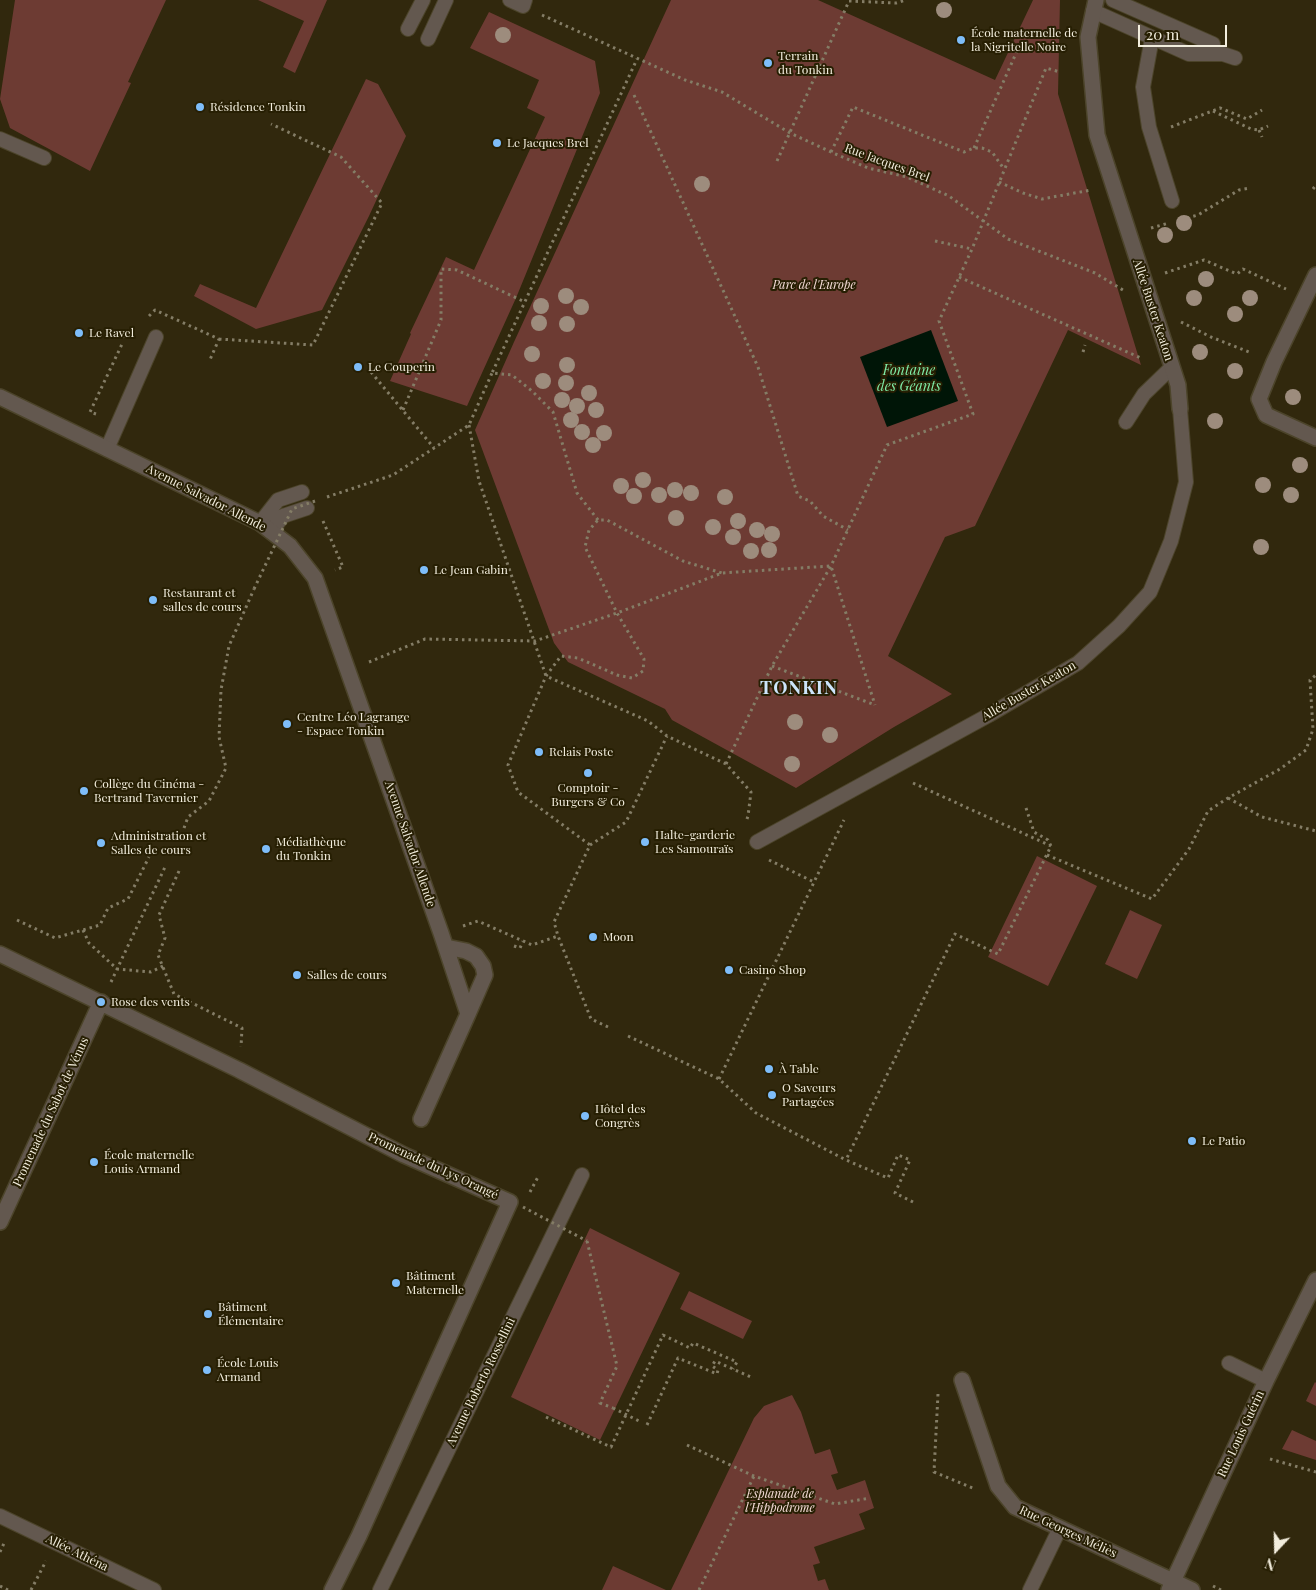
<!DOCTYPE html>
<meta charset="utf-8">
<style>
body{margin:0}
#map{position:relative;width:1316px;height:1590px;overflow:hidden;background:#31280d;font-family:"Playfair Display",serif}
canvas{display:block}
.north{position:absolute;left:1251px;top:1525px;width:50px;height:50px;-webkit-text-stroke:4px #271f03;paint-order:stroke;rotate:201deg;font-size:14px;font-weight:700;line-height:20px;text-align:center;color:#f2eddd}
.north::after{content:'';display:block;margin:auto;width:18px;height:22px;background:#f2eddd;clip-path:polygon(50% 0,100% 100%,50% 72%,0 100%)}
.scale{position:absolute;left:1138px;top:25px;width:89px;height:22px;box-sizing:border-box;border:2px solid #f2eddd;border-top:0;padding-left:6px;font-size:15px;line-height:18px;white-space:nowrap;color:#f2eddd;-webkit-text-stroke:4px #271f03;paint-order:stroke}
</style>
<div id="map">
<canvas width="1316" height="1590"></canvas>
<div class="north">N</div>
<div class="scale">20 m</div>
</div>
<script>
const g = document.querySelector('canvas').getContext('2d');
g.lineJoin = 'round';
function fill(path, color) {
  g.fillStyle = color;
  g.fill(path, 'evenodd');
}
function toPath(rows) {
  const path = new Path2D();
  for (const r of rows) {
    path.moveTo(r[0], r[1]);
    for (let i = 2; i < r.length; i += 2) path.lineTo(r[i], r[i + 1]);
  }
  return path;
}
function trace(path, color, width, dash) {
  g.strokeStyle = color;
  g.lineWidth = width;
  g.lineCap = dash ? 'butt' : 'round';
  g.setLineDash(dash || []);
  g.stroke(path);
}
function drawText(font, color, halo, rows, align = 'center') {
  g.font = font + ' "Playfair Display",serif';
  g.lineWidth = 4;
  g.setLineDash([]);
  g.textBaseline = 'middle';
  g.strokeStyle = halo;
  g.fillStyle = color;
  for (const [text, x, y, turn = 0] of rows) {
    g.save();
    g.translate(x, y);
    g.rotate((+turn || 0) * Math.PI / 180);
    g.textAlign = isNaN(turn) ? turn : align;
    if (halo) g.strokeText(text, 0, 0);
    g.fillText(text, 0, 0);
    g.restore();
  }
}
const green = toPath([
 [15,0,166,0,128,82,131,83,90,171,10,128,0,99],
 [258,0,327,0,295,73,283,67,304,21],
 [671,0,818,0,995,80,1033,0,1060,0,1058,94,1141,365,1068,330,975,526,945,537,888,656,952,694,894,727,796,788,672,720,665,709,568,662,554,643,475,430,514,342],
 [489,12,595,61,600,93,516,298,467,406,390,381,411,334,410,333,446,257,474,270,545,117,527,108,539,80,470,48],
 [366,79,378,84,406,136,369,216,322,310,256,329,194,296,200,284,256,308],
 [1037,856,1097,886,1048,986,988,957],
 [1130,910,1162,925,1137,979,1105,964],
 [590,1228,680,1273,600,1440,511,1397],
 [689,1291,752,1321,743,1339,680,1309],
 [1315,1382,1316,1383,1316,1406,1306,1401],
 [792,1395,801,1412,815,1454,830,1449,838,1473,831,1475,837,1490,865,1480,874,1508,859,1514,865,1529,814,1547,820,1563,813,1565,818,1581,825,1579,829,1590,671,1590,754,1418,764,1406],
 [1292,1430,1316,1441,1316,1460,1282,1449],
 [613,1566,666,1590,602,1590]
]);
const water = toPath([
 [931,330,958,401,887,427,860,357]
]);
const path = toPath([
 [849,1,896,3,906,0],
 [542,15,685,80,722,92,790,133,831,152,868,168,907,177,949,196,1008,239,1095,273,1123,290],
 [634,95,758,367,798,496,810,501,823,516,848,530],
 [1213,111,1251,129,1259,130,1268,126],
 [1171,127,1220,108,1247,119,1262,110],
 [1259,130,1262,137],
 [974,148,1017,51],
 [831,152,853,107,964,152,974,148,982,148,992,152,1004,169],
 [777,161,849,1],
 [999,182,1023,193,1042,199,1091,190],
 [1313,189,1316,185],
 [1187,218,1198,215,1239,190,1250,188],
 [1151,228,1169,223],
 [935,241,972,249],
 [1165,273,1204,260,1237,274,1243,269,1286,289],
 [959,277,1143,359],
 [149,316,155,310,219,339,209,362],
 [1181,322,1211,337,1249,352],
 [122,337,134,334],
 [219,339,313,345,382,203,341,157,271,124],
 [1083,352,1085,345],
 [371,372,434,448],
 [403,410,441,320,441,269,457,270,525,302],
 [96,414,90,412,123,342],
 [469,425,479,481,546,676,648,721,667,736,726,764,751,792,748,816,746,822],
 [327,497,393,475,469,425,492,373],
 [598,520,577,493,553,412,532,391,512,375,492,373,637,59],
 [323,521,343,567,335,570],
 [369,662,425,639,535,641,617,613,722,573,831,566,875,705],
 [772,666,875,705],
 [726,764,772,666,831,566,887,445,973,414,939,321,972,249,1046,68,1060,72],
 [913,783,1051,846],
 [1228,798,1262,817,1316,831],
 [1026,808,1034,832,1048,840,1051,846],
 [184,828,188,817,209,801,226,768,219,737,221,690,229,646,254,589],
 [590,845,626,822,667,736],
 [1047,855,1152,899,1189,849,1208,811,1228,798,1280,769,1306,750,1313,729,1310,680,1316,675],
 [769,860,814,882],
 [179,871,159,915,165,938,158,955,174,994,242,1028,241,1047],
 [17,920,55,938,100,925,108,908,128,899,149,857],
 [463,926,478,921,532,945,558,936],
 [83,930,89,943,117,969,151,972,163,966],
 [514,946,520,948,523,941],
 [111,982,166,865],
 [608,1027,591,1019,558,936,554,922,590,845,518,792,508,765,546,676,561,656,578,658,617,675,632,678,643,671,644,659,617,613,585,547,589,530,598,520,607,520,683,561,722,573],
 [628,1036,719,1079,756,1113,846,1160],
 [719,1079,844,820],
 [530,1192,538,1177],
 [913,1202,895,1193,910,1160,898,1155,888,1178,846,1160,955,934,998,954,1051,846],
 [587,1241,617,1366,600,1403,613,1408],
 [938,1394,934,1472,975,1489],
 [546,1417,611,1447,663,1335,690,1348,693,1343,737,1362,733,1369],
 [647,1425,678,1358,717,1374,718,1370,712,1366,715,1361,753,1378],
 [687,1445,754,1476,835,1504,870,1498],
 [1270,1459,1316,1472],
 [0,1552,5,1541],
 [0,1586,8,1590],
 [1213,1586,1221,1590],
 [31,1590,46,1561],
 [699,1590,754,1476]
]);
const service = toPath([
 [510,0,523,6,525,0],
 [1113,0,1213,44],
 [1093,11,1189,54,1223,54,1235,58],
 [408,29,423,0],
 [1152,38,1143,87,1149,127,1172,201],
 [428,39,446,0],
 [0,139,44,158],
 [1126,422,1144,394,1172,367],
 [107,449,156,337],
 [260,523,278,500,302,492],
 [271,532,283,516,307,508],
 [757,842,989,715,1078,663,1119,626,1150,592,1171,541,1186,482,1180,409],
 [1229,1363,1266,1381],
 [0,1516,154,1590],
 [380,1590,582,1175],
 [1030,1590,1060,1528]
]);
const pedestrian = toPath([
 [0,954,239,1070,404,1155,510,1202,359,1536,332,1590],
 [0,1222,101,1002]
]);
const minor = toPath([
 [1096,0,1088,37,1097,135,1178,385,1180,409],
 [1316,275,1274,362,1259,399,1266,415,1316,438],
 [0,397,260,523,290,546,315,578,441,933,468,1014,421,1119],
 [446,947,466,951,476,956,483,966,485,975,468,1014],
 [962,1380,998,1486,1015,1507,1192,1590],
 [1169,1590,1266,1381,1316,1280]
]);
const pathBridge = toPath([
 [254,589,292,509,315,501],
 [523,1207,587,1241],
 [613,1408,641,1422]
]);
const trees = [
 [944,10],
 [503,35],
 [702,184],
 [1184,223],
 [1165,235],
 [1206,279],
 [566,296],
 [1194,298],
 [1250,298],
 [541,306],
 [581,307],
 [1235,314],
 [539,323],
 [567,324],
 [1200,352],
 [532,354],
 [567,365],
 [1235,371],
 [543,381],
 [566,383],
 [589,393],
 [1293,397],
 [562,400],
 [577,406],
 [596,410],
 [571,420],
 [1215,421],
 [582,432],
 [604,433],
 [593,445],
 [1300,465],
 [643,480],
 [1263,485],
 [621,486],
 [675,490],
 [691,493],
 [659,495],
 [1291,495],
 [634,496],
 [725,497],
 [676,518],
 [738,521],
 [713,527],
 [757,530],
 [772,534],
 [733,537],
 [1261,547],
 [769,550],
 [751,551],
 [795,722],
 [830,735],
 [792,764]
];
const markers = [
 [961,40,5,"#7ebdf9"],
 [768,63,5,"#7ebdf9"],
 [200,107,5,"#7ebdf9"],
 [497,143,5,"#7ebdf9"],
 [79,333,5,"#7ebdf9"],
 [358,367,5,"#7ebdf9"],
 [424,570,5,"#7ebdf9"],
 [153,600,5,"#7ebdf9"],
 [287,724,5,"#7ebdf9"],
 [539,752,5,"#7ebdf9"],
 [588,773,5,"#7ebdf9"],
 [84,791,5,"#7ebdf9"],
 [645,842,5,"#7ebdf9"],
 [101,843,5,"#7ebdf9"],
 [266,849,5,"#7ebdf9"],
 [593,937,5,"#7ebdf9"],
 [729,970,5,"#7ebdf9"],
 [297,975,5,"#7ebdf9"],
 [101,1002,5,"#7ebdf9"],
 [769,1069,5,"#7ebdf9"],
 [772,1095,5,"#7ebdf9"],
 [585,1116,5,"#7ebdf9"],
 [1192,1141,5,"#7ebdf9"],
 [94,1162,5,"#7ebdf9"],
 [396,1283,5,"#7ebdf9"],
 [208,1314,5,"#7ebdf9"],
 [207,1370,5,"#7ebdf9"]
];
const poiNames = [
 ["École maternelle de",971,33],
 ["la Nigritelle Noire",971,47],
 ["Terrain",778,56],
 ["du Tonkin",778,70],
 ["Résidence Tonkin",210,107],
 ["Le Jacques Brel",507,143],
 ["Le Ravel",89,333],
 ["Le Couperin",368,367],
 ["Le Jean Gabin",434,570],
 ["Restaurant et",163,593],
 ["salles de cours",163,607],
 ["Centre Léo Lagrange",297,717],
 ["- Espace Tonkin",297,731],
 ["Relais Poste",549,752],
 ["Collège du Cinéma -",94,784],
 ["Bertrand Tavernier",94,798],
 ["Comptoir -",588,788,"center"],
 ["Burgers & Co",588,802,"center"],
 ["Halte-garderie",655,835],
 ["Les Samouraïs",655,849],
 ["Administration et",111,836],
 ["Salles de cours",111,850],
 ["Médiathèque",276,842],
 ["du Tonkin",276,856],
 ["Moon",603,937],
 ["Casino Shop",739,970],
 ["Salles de cours",307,975],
 ["Rose des vents",111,1002],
 ["À Table",779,1069],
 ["O Saveurs",782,1088],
 ["Partagées",782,1102],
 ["Hôtel des",595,1109],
 ["Congrès",595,1123],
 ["Le Patio",1202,1141],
 ["École maternelle",104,1155],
 ["Louis Armand",104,1169],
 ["Bâtiment",406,1276],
 ["Maternelle",406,1290],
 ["Bâtiment",218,1307],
 ["Élémentaire",218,1321],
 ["École Louis",217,1363],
 ["Armand",217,1377]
];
const streetNames = [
 ["Rue Jacques Brel",887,163,20],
 ["Allée Buster Keaton",1153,310,72],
 ["Avenue Salvador Allende",206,498,27],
 ["Allée Buster Keaton",1029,691,-30],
 ["Avenue Salvador Allende",410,844,71],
 ["Promenade du Sabot de Vénus",51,1112,-65],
 ["Promenade du Lys Orangé",433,1166,25],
 ["Avenue Roberto Rossellini",481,1382,-64],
 ["Rue Louis Guérin",1241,1434,-65],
 ["Rue Georges Méliès",1068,1532,25],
 ["Allée Athéna",77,1553,26]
];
const parkNames = [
 ["Parc de l'Europe",814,285],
 ["Esplanade de",780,1494],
 ["l'Hippodrome",780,1508]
];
const waterNames = [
 ["Fontaine",909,371],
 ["des Géants",909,387]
];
const districtNames = [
 ["TONKIN",799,688]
];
fill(green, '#6d3b33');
fill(water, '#001507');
trace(service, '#4c442a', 16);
trace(pedestrian, '#4c442a', 18);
trace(minor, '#4c442a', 18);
trace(path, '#847d66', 3, [2.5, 4]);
trace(service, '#63584f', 14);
trace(pedestrian, '#63584f', 15);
trace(minor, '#63584f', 15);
trace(pathBridge, '#847d66', 3, [2.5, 4]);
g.fillStyle = '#9d8c7d';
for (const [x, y] of trees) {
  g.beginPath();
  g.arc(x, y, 8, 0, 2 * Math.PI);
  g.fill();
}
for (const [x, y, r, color] of markers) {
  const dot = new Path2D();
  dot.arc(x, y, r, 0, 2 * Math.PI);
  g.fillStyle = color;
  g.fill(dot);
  trace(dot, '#271f03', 2);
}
drawText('12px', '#f2eddd', '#271f03', poiNames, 'left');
drawText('12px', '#f2eddd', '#271f03', streetNames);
drawText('italic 12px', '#f6ddd9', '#271f03', parkNames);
drawText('italic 14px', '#7feda8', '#271f03', waterNames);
g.letterSpacing = '1px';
drawText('bold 18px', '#cde5fb', '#271f03', districtNames);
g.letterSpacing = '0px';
</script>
